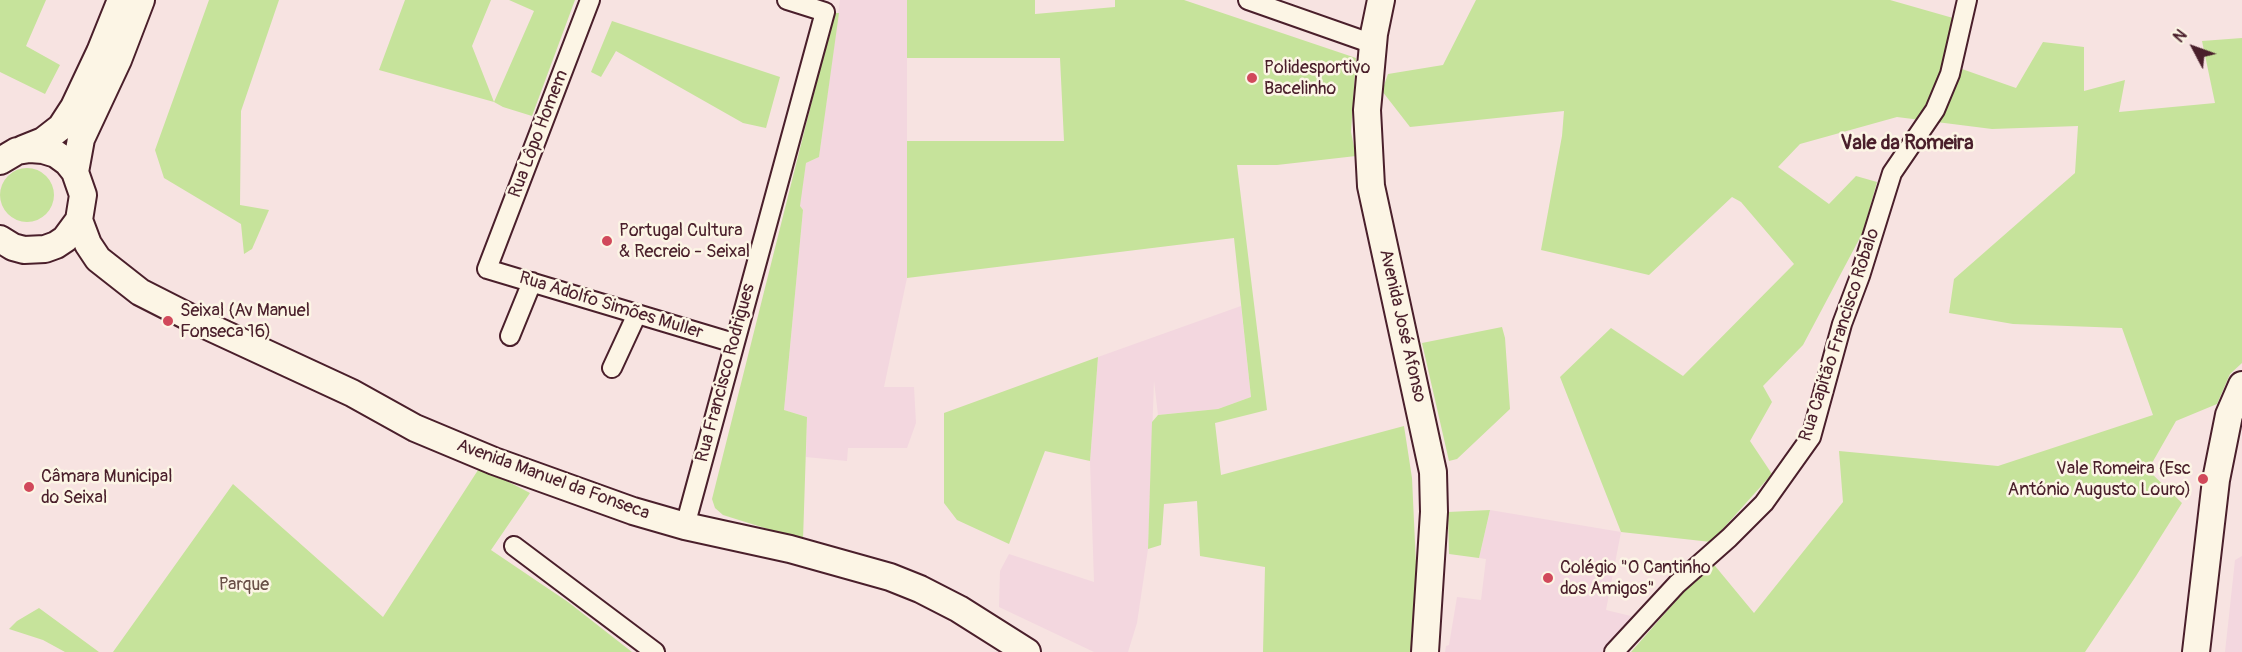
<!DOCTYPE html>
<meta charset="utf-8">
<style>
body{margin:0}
#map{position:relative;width:2242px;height:652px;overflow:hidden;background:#f7e3e1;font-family:Pangolin,sans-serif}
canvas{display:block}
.north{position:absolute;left:2164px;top:18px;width:60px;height:60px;-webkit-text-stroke:4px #fcf5e5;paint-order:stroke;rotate:311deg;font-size:16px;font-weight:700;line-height:24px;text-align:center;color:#4a1f2b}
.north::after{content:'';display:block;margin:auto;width:21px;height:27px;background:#4a1f2b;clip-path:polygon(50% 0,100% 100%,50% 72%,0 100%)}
</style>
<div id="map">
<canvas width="2242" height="652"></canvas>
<div class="north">N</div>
</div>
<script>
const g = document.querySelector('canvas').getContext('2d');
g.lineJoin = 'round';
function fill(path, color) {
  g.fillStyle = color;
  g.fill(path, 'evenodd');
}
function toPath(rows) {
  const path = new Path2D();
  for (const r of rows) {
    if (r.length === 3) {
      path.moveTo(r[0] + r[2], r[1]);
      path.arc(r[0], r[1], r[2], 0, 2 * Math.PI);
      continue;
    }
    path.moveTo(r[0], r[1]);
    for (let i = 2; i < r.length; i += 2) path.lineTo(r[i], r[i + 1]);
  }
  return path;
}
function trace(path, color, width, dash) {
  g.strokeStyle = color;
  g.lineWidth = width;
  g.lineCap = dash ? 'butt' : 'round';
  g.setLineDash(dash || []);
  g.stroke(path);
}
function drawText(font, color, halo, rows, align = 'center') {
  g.font = font + ' Pangolin,sans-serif';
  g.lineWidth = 5;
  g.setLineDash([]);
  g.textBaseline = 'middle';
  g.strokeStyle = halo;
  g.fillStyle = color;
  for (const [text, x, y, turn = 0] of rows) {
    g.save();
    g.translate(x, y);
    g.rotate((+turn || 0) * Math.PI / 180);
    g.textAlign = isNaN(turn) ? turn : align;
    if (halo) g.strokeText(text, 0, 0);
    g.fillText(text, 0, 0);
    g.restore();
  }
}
const built = toPath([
 [840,0,907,0,907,278,884,387,914,387,916,423,907,448,848,448,847,461,806,457,807,417,784,410,803,210,799,206,806,163,819,157],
 [1241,306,1251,397,1218,409,1158,415,1154,381,1148,549,1137,623,1128,652,1094,652,999,607,1000,571,1009,554,1094,582,1090,461,1098,357],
 [1490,510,1621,532,1606,610,1635,617,1604,652,1445,652,1446,646,1449,645,1457,597,1481,600,1486,559,1479,558],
 [2242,556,2242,652,2225,652,2235,560]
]);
const green = toPath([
 [0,0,46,0,26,46,60,65,45,94,0,72],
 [209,0,279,0,241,111,240,205,269,210,252,249,244,254,241,224,164,178,155,150],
 [405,0,491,0,472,46,494,102,534,11,509,0,575,0,532,116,503,107,494,102,379,70],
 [907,0,1035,0,1035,14,1115,7,1115,0,1184,0,1356,58,1351,132,1356,156,1277,165,1237,165,1267,410,1215,423,1221,475,1404,426,1412,478,1416,565,1412,652,1263,652,1265,567,1200,556,1197,501,1164,504,1161,545,1148,549,1152,422,1158,415,1218,409,1251,397,1234,238,907,278,907,141,1064,141,1060,58,907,58],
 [1476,0,1890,0,1953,18,1942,62,2016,88,2043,42,2084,47,2084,91,2125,80,2119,112,2215,103,2202,41,2242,38,2242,363,2230,374,2217,404,2176,421,2148,470,2182,503,2136,576,2085,652,1631,652,1711,561,1754,613,1843,502,1839,451,1998,466,2153,415,2122,328,2013,324,1949,313,1954,279,2075,173,2078,126,1992,129,1897,117,1800,144,1778,167,1829,204,1856,176,1877,182,1863,232,1803,345,1763,386,1772,402,1750,441,1772,474,1711,542,1621,532,1560,377,1611,328,1683,376,1794,264,1741,202,1732,197,1649,275,1541,250,1562,136,1564,111,1410,127,1382,91,1388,74,1443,65],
 [834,13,839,13,819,157,806,163,800,206,803,210,784,410,807,417,803,540,723,515,715,508,712,499],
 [612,21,780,77,766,128,743,123,616,51,601,77,591,72],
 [27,195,27],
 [1502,327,1505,338,1510,409,1457,459,1449,461,1422,343],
 [1098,357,1090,461,1045,451,1009,544,957,520,944,503,944,413],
 [480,467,530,493,491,550,568,602,632,652,113,652,233,484,383,617],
 [1490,510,1479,558,1449,554,1448,512],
 [39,608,99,652,65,652,43,640,9,629,17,621]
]);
const street = toPath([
 [590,0,487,269,734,343],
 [1248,0,1373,44],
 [510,336,532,282],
 [612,368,637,314],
 [685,526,825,12,787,0],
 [514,546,655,652],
 [1614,652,1677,584,1729,538,1764,503,1811,437,1842,324,1860,276,1892,173,1935,110,1950,74,1967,0]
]);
const secondary = toPath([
 [1381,0,1374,34,1367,110,1371,186,1433,472,1434,512,1425,652],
 [23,149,43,141,61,127,74,107,100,52,121,0],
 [0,161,17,151,30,149,43,150,56,154,67,162,75,172,83,195,79,220,65,239,56,245,45,249,24,250,13,247,0,239],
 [75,172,81,139,118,60,141,0],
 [79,220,88,244,98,259,140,292,205,325,352,393,415,428,494,461,633,511,685,526,790,549,890,577,920,589,959,609,1027,652],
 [2196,652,2216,480,2229,415,2242,385]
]);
const markers = [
 [1252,78,6,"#d1495b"],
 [607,241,6,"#d1495b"],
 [168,321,6,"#d1495b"],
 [2203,479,6,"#d1495b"],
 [29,487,6,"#d1495b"],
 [1548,578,6,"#d1495b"]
];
const poiNames = [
 ["Polidesportivo",1264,68],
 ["Bacelinho",1264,89],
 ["Portugal Cultura",619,231],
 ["& Recreio - Seixal",619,252],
 ["Seixal (Av Manuel",180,311],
 ["Fonseca 16)",180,332],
 ["Vale Romeira (Esc",2191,469,"right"],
 ["António Augusto Louro)",2191,490,"right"],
 ["Câmara Municipal",41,477],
 ["do Seixal",41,498],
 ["Colégio \"O Cantinho",1560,568],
 ["dos Amigos\"",1560,589]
];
const streetNames = [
 ["Rua Lôpo Homem",539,134,-69],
 ["Rua Adolfo Simões Muller",611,306,17],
 ["Avenida José Afonso",1402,326,77],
 ["Rua Capitão Francisco Robalo",1840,335,-72],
 ["Rua Francisco Rodrigues",726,373,-75],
 ["Avenida Manuel da Fonseca",553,480,20]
];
const parkNames = [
 ["Parque",244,585]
];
const neighbourhoodNames = [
 ["Vale da Romeira",1907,144]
];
fill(built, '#f3d7df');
fill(green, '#c6e39b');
trace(street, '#4a1f2b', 22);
trace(secondary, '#4a1f2b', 30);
trace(street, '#fcf5e5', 18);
trace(secondary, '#fcf5e5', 26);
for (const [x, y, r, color] of markers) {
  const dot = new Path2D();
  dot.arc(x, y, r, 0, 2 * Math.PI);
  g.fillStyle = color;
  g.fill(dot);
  trace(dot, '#fcf5e5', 2);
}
drawText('18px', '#4a1f2b', '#fcf5e5', poiNames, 'left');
drawText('18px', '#4a1f2b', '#fcf5e5', streetNames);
drawText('18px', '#695047', '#fcf5e5', parkNames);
drawText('bold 20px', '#4a1f2b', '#fcf5e5', neighbourhoodNames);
</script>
